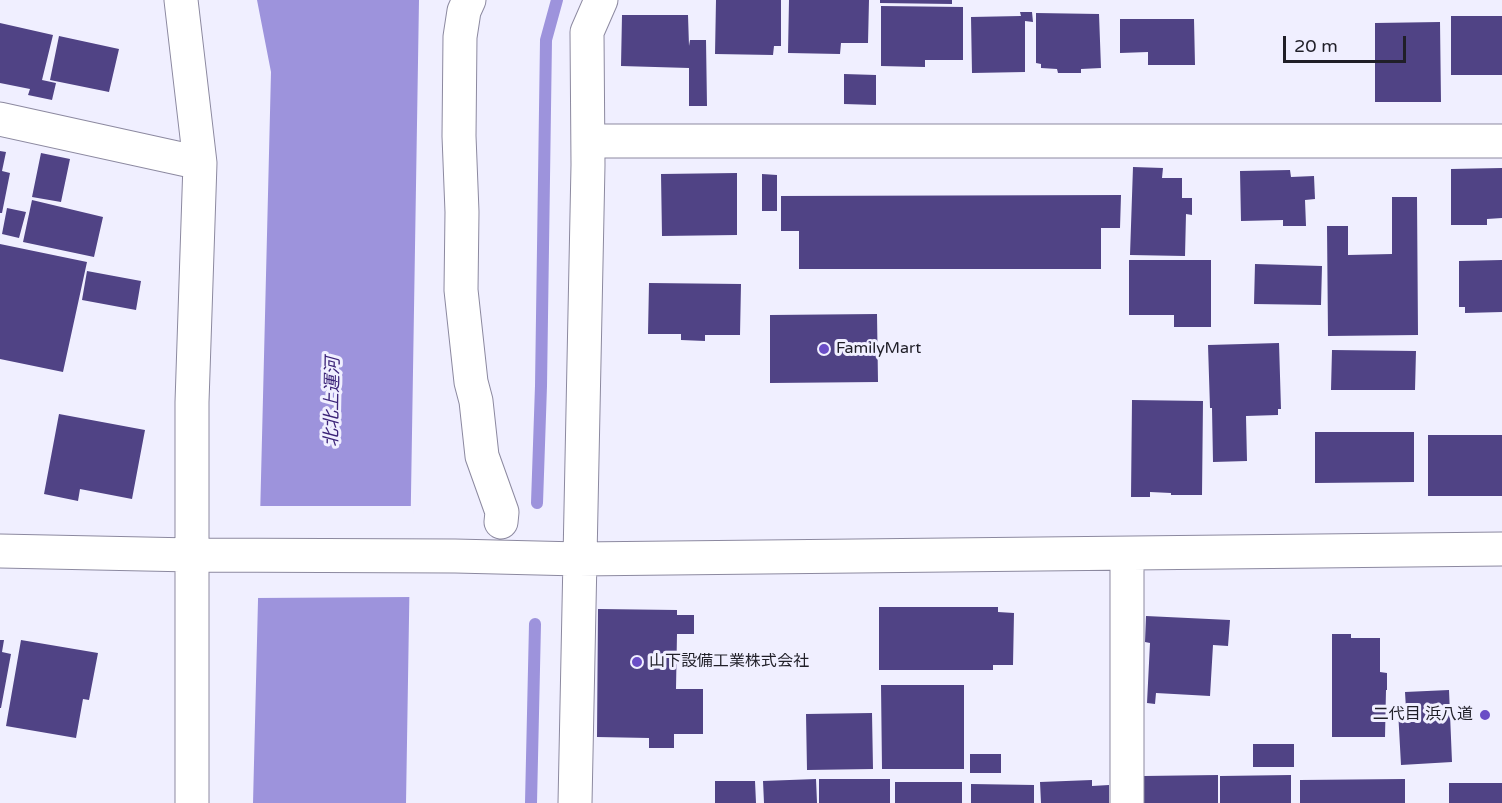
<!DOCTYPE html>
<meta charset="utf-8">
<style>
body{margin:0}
#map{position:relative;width:1502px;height:803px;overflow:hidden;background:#f0efff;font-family:"Varela Round",sans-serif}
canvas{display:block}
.scale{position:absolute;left:1283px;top:36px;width:123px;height:27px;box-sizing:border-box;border:3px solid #201f28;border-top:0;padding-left:8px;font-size:18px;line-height:21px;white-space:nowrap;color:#201f28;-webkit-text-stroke:4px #f0efff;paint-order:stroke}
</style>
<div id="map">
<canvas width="1502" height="803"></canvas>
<div class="scale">20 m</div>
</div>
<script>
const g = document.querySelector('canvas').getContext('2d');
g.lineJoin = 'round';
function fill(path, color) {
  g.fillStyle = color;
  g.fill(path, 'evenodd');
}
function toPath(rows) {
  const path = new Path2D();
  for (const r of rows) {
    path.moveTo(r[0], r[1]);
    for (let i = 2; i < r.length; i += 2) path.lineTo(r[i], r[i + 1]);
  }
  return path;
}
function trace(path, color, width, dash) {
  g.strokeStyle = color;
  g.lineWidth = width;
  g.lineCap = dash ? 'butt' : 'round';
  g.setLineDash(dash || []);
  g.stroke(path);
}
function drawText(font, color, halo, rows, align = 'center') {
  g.font = font + ' "Varela Round","Noto Sans JP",sans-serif';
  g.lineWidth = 6;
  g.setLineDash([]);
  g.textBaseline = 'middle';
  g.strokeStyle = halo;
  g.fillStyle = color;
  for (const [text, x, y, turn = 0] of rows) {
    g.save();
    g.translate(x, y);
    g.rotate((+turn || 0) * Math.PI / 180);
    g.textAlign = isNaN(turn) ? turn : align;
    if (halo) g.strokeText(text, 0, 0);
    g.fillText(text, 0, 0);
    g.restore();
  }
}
const water = toPath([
 [257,0,419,0,406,803,253,803,271,72]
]);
const pier = toPath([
 [257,506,414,506,413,597,255,598]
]);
const stream = toPath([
 [537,503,541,386,546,40,557,0],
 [531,803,535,624]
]);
const building = toPath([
 [716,0,781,0,781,46,774,46,773,55,715,54],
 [789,0,869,0,868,43,841,43,840,54,788,53],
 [880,0,952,0,952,4,880,3],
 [881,6,963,7,963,60,925,60,925,67,881,66],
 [1020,12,1032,12,1033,22,1025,21,1025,72,972,73,971,17,1021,16],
 [1036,13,1099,14,1101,68,1081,69,1081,73,1058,73,1057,69,1041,68,1041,64,1036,63],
 [622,15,688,15,689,46,690,40,706,40,707,106,689,106,689,68,621,66],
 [1451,16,1502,16,1502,75,1451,75],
 [1120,19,1194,19,1195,65,1148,65,1148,52,1120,53],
 [1440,22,1441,102,1375,102,1375,23],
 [0,23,53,35,42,80,56,83,52,100,28,95,30,89,0,83],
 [59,36,119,49,109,92,50,80],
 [844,74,876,75,876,105,844,104],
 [0,151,6,152,2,171,10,173,2,213,0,213],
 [41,153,70,159,61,202,32,197],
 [1133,167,1163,168,1162,178,1182,178,1182,198,1192,198,1192,215,1186,214,1185,256,1130,255],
 [1502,168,1502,218,1487,219,1487,225,1451,225,1451,169],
 [1290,170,1291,177,1314,176,1315,199,1305,200,1306,226,1283,226,1283,220,1241,221,1240,171],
 [737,173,737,235,662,236,661,174],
 [762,174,777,175,777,211,762,211],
 [1121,195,1120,228,1101,228,1101,269,799,269,799,231,781,231,781,196],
 [1392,197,1417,197,1418,335,1328,336,1327,226,1348,226,1348,255,1392,254],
 [32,200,103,217,94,257,23,242],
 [7,208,26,212,19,238,2,234],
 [0,244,87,262,63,372,0,359],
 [1129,260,1211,260,1211,327,1174,327,1174,315,1129,315],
 [1502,260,1502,312,1465,313,1465,307,1459,307,1459,261],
 [1255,264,1322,266,1321,305,1254,304],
 [87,271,141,281,136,310,82,300],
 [649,283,741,284,740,335,705,335,705,341,681,340,681,334,648,334],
 [877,314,878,382,770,383,770,315],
 [1279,343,1281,409,1278,409,1278,415,1246,416,1247,461,1213,462,1212,408,1210,408,1208,345],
 [1332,350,1416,351,1415,390,1331,390],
 [1132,400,1203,401,1202,495,1171,495,1171,493,1150,492,1150,497,1131,497],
 [59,414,145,430,132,499,80,489,78,501,44,494],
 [1315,432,1414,432,1414,482,1315,483],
 [1428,435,1502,435,1502,496,1428,496],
 [879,607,998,607,998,612,1014,613,1013,665,993,665,993,670,879,670],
 [598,609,677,610,677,615,694,615,694,634,677,634,676,689,703,689,703,734,674,734,674,748,649,748,649,738,597,737],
 [1146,616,1230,620,1228,646,1213,645,1210,696,1156,693,1155,704,1147,703,1150,643,1145,642],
 [1332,634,1351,634,1351,638,1380,638,1380,672,1387,673,1387,690,1386,690,1385,737,1332,737],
 [0,640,4,640,2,652,11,654,1,708,0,708],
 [21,640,98,653,89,700,83,699,76,738,6,726],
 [881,685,964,685,964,769,882,769],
 [1449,690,1452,762,1401,765,1398,710,1406,709,1405,692],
 [872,713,873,769,807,770,806,714],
 [1253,744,1294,744,1294,767,1253,767],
 [970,754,1001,754,1001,773,970,773],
 [1218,775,1218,803,1140,803,1140,787,1144,788,1144,776],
 [1291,775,1291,803,1220,803,1220,776],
 [816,779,817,803,764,803,763,781],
 [819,779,890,779,890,803,819,803],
 [1405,779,1405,803,1300,803,1300,780],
 [1092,780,1092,786,1109,785,1109,803,1041,803,1040,782],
 [715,781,755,781,756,803,715,803],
 [895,782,962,782,962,803,895,803],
 [1449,783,1502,783,1502,803,1449,803],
 [971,784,1034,785,1034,803,971,803]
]);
const minor = toPath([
 [181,0,200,163,192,402,192,803],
 [469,0,464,11,460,37,459,136,462,212,461,290,471,382,476,401,482,456,502,512,501,522],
 [0,119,200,163],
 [588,141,1502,141],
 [0,551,192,555,455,556,579,559,1502,549],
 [1127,554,1127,803],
 [575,803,588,165,587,32,601,0]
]);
const markers = [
 [824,349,6,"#6a4dc6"],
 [637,662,6,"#6a4dc6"],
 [1485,715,6,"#6a4dc6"]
];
const poiNames = [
 ["FamilyMart",836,349],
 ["山下設備工業株式会社",649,662],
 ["二代目 浜八道",1473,715,"right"]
];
const waterNames = [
 ["北北上運河",333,402,-89]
];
fill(water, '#9d93dc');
fill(pier, '#f0efff');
trace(stream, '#9d93dc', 12);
fill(building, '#504385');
trace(minor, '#8c89a0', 35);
trace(minor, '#fff', 33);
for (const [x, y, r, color] of markers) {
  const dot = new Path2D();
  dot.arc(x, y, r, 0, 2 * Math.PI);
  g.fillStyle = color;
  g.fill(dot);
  trace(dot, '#f0efff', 2);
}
drawText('16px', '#201f28', '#f0efff', poiNames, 'left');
drawText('italic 18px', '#3b2378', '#f0efff', waterNames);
</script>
